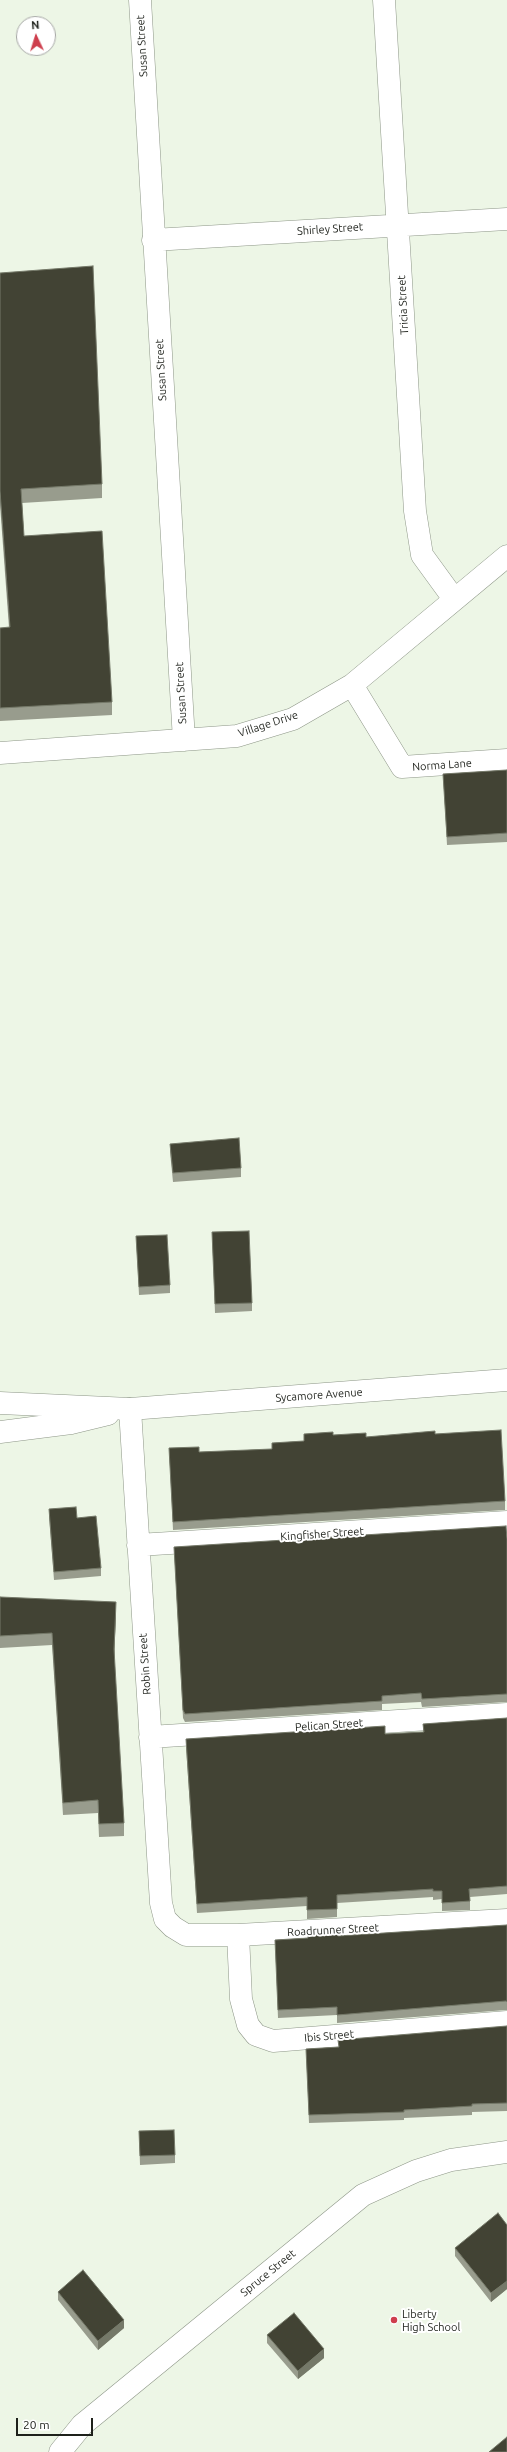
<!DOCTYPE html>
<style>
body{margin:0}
#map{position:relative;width:507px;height:2452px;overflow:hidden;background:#edf6e6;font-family:Ubuntu,sans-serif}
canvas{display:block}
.north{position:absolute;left:16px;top:16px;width:40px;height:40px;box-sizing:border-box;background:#fff;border:1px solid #a5a6a4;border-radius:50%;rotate:356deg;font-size:11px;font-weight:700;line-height:16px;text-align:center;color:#1e211b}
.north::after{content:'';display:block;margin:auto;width:14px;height:18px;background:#ce3e4d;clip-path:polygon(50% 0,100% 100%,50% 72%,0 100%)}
.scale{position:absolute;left:16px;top:2418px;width:77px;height:18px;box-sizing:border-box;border:2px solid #1e211b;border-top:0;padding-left:5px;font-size:12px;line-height:14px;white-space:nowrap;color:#1e211b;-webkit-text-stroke:3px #fff;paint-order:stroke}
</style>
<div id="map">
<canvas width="507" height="2452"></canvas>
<div class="north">N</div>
<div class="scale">20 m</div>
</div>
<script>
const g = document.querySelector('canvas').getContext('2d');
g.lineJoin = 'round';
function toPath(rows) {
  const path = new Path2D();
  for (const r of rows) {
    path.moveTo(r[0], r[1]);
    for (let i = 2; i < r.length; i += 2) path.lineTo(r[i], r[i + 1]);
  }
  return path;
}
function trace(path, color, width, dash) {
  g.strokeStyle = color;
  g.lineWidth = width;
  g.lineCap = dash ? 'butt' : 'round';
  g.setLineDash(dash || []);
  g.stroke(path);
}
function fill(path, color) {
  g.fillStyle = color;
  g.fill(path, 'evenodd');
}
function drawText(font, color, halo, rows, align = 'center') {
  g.font = font + ' Ubuntu,sans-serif';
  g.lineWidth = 4;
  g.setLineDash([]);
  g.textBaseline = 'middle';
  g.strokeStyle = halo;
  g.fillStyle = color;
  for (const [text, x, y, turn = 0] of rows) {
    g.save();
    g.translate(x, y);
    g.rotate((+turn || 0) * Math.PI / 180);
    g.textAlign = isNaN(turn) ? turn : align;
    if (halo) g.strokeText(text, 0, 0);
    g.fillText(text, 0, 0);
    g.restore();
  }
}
const street = toPath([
 [140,0,184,740],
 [384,0,415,511,422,555,454,599],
 [153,240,507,219],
 [352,685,402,767,507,760],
 [0,753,237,736,293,719,352,685,507,556],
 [130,1409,161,1903,165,1919,173,1927,186,1935,238,1935,507,1920],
 [138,1545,507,1522],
 [150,1737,507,1714],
 [238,1935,241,1999,248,2025,256,2035,273,2041,507,2022],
 [60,2452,82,2425,363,2195,416,2171,451,2160,507,2152]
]);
const secondary = toPath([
 [0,1403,130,1409,507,1380],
 [0,1432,71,1423,108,1414]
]);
const wall = toPath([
 [0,273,102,484,102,498,22,503,24,536,112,702,112,715,0,721,0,628,9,628,0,505],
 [507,770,507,842,447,845,443,774],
 [170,1144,241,1168,241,1177,173,1182,170,1152],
 [212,1232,252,1303,252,1311,215,1313],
 [136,1236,170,1285,170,1293,139,1295],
 [304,1434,366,1437,435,1434,505,1501,505,1510,173,1530,169,1448,199,1452,272,1449,272,1443,304,1441],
 [49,1509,77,1518,101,1568,101,1576,54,1580,49,1517],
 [507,1539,507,1702,422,1707,421,1702,382,1704,382,1710,185,1722,183,1718,174,1547],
 [0,1597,116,1614,114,1655,124,1823,124,1836,99,1837,98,1813,63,1815,52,1645,0,1648],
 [507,1718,507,1894,470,1897,470,1910,442,1911,442,1899,433,1900,433,1897,337,1903,337,1917,307,1919,307,1906,197,1913,186,1747,186,1739,385,1734,423,1732,423,1724],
 [507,1925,507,2010,506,2010,337,2023,337,2015,278,2018,275,1940],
 [507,2026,507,2111,472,2112,472,2115,404,2118,404,2120,309,2123,306,2049,338,2047],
 [139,2131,175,2155,175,2163,140,2165],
 [507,2225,507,2289,491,2302,455,2256,455,2248],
 [58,2292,124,2328,98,2350,58,2300],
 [267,2335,324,2358,298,2379,267,2343]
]);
const shadedWall = toPath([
 [116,1602,116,1614,114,1662,114,1649],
 [507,2281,507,2289,491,2302,491,2293],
 [124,2320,124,2328,98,2350,98,2341],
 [324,2349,324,2358,298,2379,298,2371]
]);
const building = toPath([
 [93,266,102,484,21,489,24,536,102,531,112,702,0,708,0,628,10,627,0,491,0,273,93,266],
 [507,770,507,833,447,837,443,774,507,770],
 [239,1138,241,1168,173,1173,170,1144,239,1138],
 [249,1231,252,1303,215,1304,212,1232,249,1231],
 [167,1235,170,1285,139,1287,136,1236,167,1235],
 [501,1430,505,1501,173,1522,169,1448,199,1447,199,1452,272,1449,272,1443,304,1441,304,1434,333,1432,333,1435,366,1433,366,1437,435,1431,435,1434,501,1430],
 [76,1507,77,1518,96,1516,101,1568,54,1572,49,1509,76,1507],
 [506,1526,507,1539,507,1694,422,1699,421,1693,382,1696,382,1701,185,1714,183,1710,174,1547,506,1526],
 [0,1597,116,1602,114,1649,124,1823,99,1824,98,1800,63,1803,52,1633,0,1636,0,1597],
 [507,1718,507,1886,469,1889,470,1901,442,1903,442,1891,433,1891,433,1889,337,1895,337,1909,307,1910,307,1897,197,1904,186,1739,385,1726,385,1734,424,1732,423,1724,507,1718],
 [507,1925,507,2002,506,2001,337,2015,337,2007,278,2010,275,1940,308,1938,308,1935,338,1934,338,1936,507,1925],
 [507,2026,507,2103,472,2104,472,2106,404,2110,404,2112,309,2115,306,2049,339,2047,338,2040,507,2026],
 [174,2130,175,2155,140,2156,139,2131,174,2130],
 [498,2213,507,2225,507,2281,491,2293,455,2248,498,2213],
 [83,2270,124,2320,98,2341,58,2292,83,2270],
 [294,2313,324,2349,298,2371,267,2335,294,2313],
 [507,2437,507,2452,489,2452,507,2437]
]);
const markers = [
 [394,2320,4,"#ce3e4d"]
];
const streetNames = [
 ["Susan Street",142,46,-93],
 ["Shirley Street",330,229,-4],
 ["Tricia Street",403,305,-93],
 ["Susan Street",161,370,-93],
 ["Susan Street",181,693,-93],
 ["Village Drive",268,724,-18],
 ["Norma Lane",442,765,-4],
 ["Sycamore Avenue",319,1395,-4],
 ["Kingfisher Street",322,1534,-4],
 ["Robin Street",145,1664,-94],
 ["Pelican Street",329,1725,-4],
 ["Roadrunner Street",333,1930,-3],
 ["Ibis Street",329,2036,-5],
 ["Spruce Street",268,2273,-39]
];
const poiNames = [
 ["Liberty",402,2314],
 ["High School",402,2327]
];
trace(street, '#8d9687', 23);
trace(secondary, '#8d9687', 23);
trace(street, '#fff', 22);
trace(secondary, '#fff', 22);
fill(wall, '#989c8d');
fill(shadedWall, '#757969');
fill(building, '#424334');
trace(building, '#757969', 1);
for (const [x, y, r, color] of markers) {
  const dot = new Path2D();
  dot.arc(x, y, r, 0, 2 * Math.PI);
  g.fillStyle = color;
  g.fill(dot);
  trace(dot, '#fff', 1.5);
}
drawText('11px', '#1e211b', '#fff', streetNames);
drawText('11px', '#1e211b', '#fff', poiNames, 'left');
</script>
